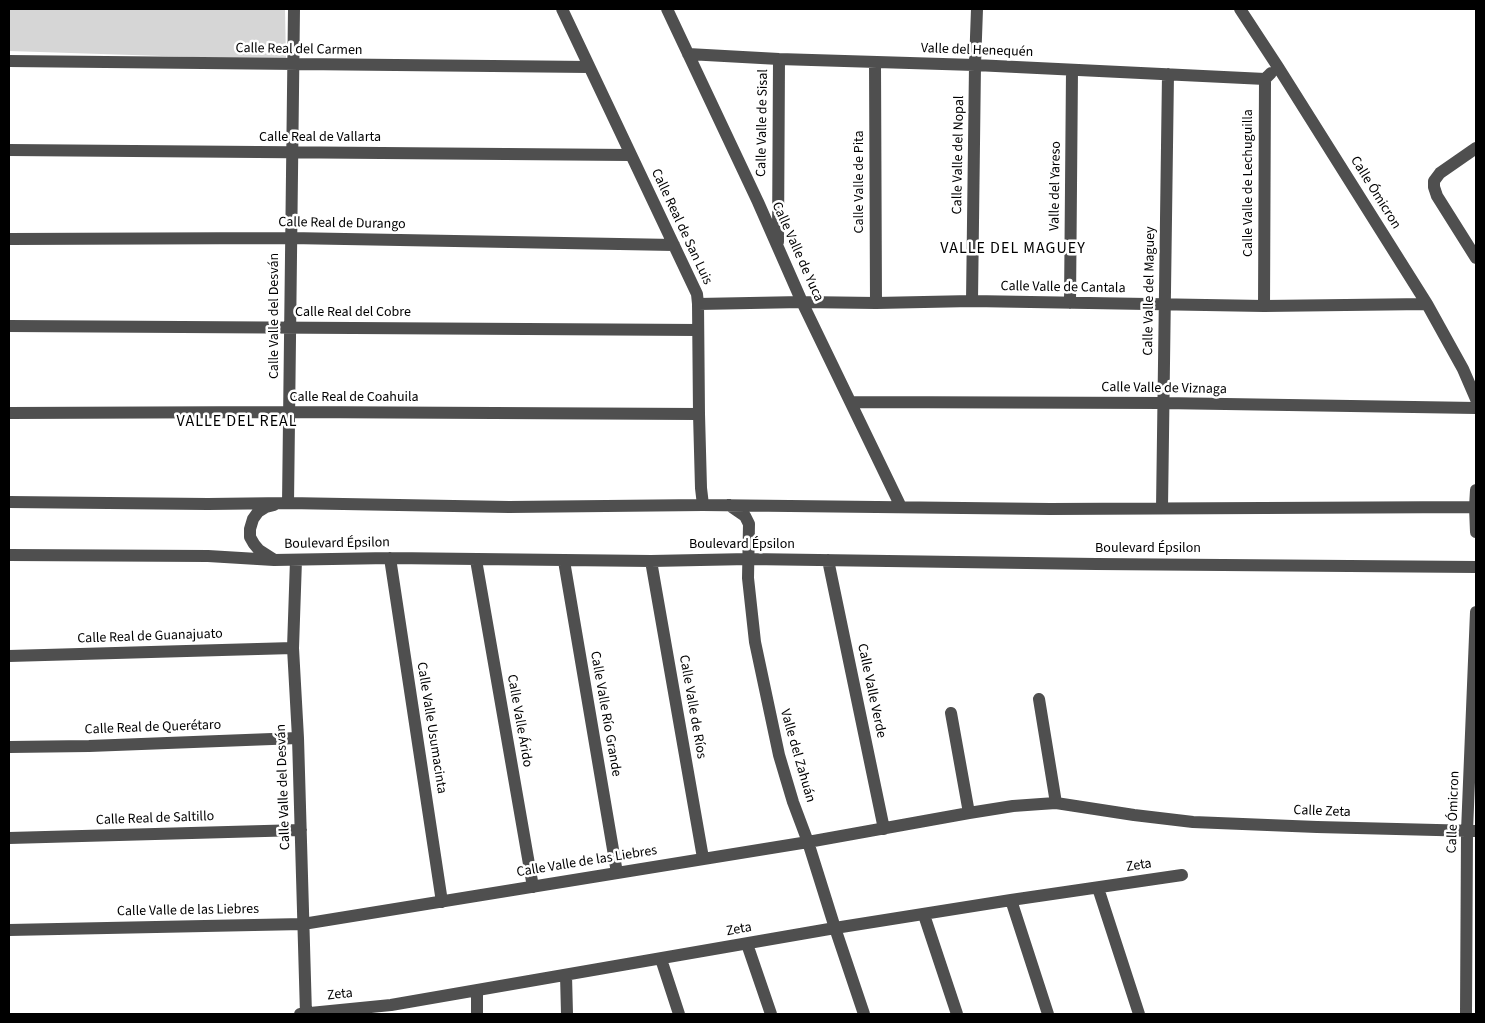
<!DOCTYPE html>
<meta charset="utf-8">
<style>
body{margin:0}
#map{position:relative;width:1485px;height:1023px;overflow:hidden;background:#fff;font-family:"Source Sans 3",sans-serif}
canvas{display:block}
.frame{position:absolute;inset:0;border:10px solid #000;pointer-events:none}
</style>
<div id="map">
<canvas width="1485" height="1023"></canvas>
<div class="frame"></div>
</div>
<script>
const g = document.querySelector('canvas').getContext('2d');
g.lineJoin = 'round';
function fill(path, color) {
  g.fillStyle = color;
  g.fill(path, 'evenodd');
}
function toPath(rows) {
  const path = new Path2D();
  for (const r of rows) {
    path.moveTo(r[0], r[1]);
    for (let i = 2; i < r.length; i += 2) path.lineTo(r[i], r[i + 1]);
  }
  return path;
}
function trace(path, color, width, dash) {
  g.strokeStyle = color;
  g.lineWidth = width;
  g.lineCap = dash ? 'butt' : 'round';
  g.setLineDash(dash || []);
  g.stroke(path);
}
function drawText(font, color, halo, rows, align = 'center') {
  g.font = font + ' "Source Sans 3",sans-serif';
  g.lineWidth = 5;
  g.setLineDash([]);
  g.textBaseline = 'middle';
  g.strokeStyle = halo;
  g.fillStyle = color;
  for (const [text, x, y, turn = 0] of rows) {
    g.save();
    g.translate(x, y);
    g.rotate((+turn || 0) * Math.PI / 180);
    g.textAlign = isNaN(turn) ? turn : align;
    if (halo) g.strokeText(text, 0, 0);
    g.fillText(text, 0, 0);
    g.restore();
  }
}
const green = toPath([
 [9,9,285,9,286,60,9,51]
]);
const minor = toPath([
 [562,9,697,294,698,304,699,414,701,488,703,505],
 [667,9,758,202,802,302,901,507],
 [1240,9,1278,67,1427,304,1463,369,1476,399],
 [688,54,779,59,975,65,1265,79],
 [9,61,589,67],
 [875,62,876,303],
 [1476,148,1440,173,1434,181,1434,187,1437,196,1476,258],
 [9,150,630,155],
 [9,239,290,238,674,245],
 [778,242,779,59],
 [972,301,975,65,977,9],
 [1070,303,1072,70],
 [698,304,802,302,876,303,972,301,1264,306,1427,304],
 [1264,306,1265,79,1271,73],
 [9,326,698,330],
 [851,402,1163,403,1476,408],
 [9,413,289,412,699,414],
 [1476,490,1475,507,1476,532],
 [9,502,208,504,288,503,509,507,703,505,1050,509,1476,507],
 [288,503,294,9],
 [729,505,745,516,749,524,748,578,755,642,779,755,793,802,808,842,835,928,864,1014],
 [1162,508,1168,74],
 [9,555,208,556,274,560,390,558,651,561,749,559,1096,564,1476,567],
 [390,558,442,902],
 [273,559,259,550,254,544,250,537,250,529,253,519,258,512,266,507,274,505],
 [296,560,293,648,298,738,306,1014],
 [476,560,533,887],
 [828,560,884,829],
 [564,561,617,873],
 [651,561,703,858],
 [9,656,293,648],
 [1039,699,1056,803],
 [951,713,969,813],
 [9,747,89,746,298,738],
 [9,838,301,830],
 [1098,888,1139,1014],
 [1011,900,1048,1014],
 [924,915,957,1014],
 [9,930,303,924,808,842,969,813,1013,806,1041,804,1056,803,1134,815,1193,822,1317,827,1476,831],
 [747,944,771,1014],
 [661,959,679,1014],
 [566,975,567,1014],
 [477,990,477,1014],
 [300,1014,391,1005,835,928,1011,900,1182,875],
 [1466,1014,1467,831,1476,612]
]);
const streetNames = [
 ["Calle Real del Carmen",299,50,1],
 ["Valle del Henequén",977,51,2],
 ["Calle Valle de Sisal",763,123,-89],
 ["Calle Real de Vallarta",320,138],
 ["Calle Valle del Nopal",959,155,-89],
 ["Calle Valle de Pita",860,182,-90],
 ["Calle Valle de Lechuguilla",1249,183,-90],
 ["Valle del Yareso",1056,186,-89],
 ["Calle Ómicron",1375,193,58],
 ["Calle Real de Durango",342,224,1],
 ["Calle Real de San Luis",681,227,65],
 ["Calle Valle de Yuca",797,252,66],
 ["Calle Valle de Cantala",1063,288,1],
 ["Calle Valle del Maguey",1150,291,-89],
 ["Calle Real del Cobre",353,313],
 ["Calle Valle del Desván",275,316,-90],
 ["Calle Valle de Viznaga",1164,389,1],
 ["Calle Real de Coahuila",354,398],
 ["Boulevard Épsilon",337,544,-1],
 ["Boulevard Épsilon",742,545],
 ["Boulevard Épsilon",1148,549],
 ["Calle Real de Guanajuato",150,637,-2],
 ["Calle Valle Verde",871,691,78],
 ["Calle Valle de Ríos",692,707,80],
 ["Calle Valle Río Grande",605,714,80],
 ["Calle Valle Árido",519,721,80],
 ["Calle Real de Querétaro",153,728,-2],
 ["Calle Valle Usumacinta",431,728,81],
 ["Valle del Zahuán",797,756,74],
 ["Calle Valle del Desván",284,787,-92],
 ["Calle Zeta",1322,812,2],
 ["Calle Ómicron",1454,812,-88],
 ["Calle Real de Saltillo",155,819,-2],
 ["Calle Valle de las Liebres",587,862,-9],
 ["Zeta",1139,866,-9],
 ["Calle Valle de las Liebres",188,911,-1],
 ["Zeta",739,930,-10],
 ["Zeta",340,995,-6]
];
const quarterNames = [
 ["VALLE DEL MAGUEY",1013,249],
 ["VALLE DEL REAL",237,422]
];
fill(green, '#d6d6d6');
trace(minor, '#4f4f4f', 12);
drawText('14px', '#000', '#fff', streetNames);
g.letterSpacing = '1px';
drawText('16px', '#000', '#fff', quarterNames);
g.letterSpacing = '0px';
</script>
